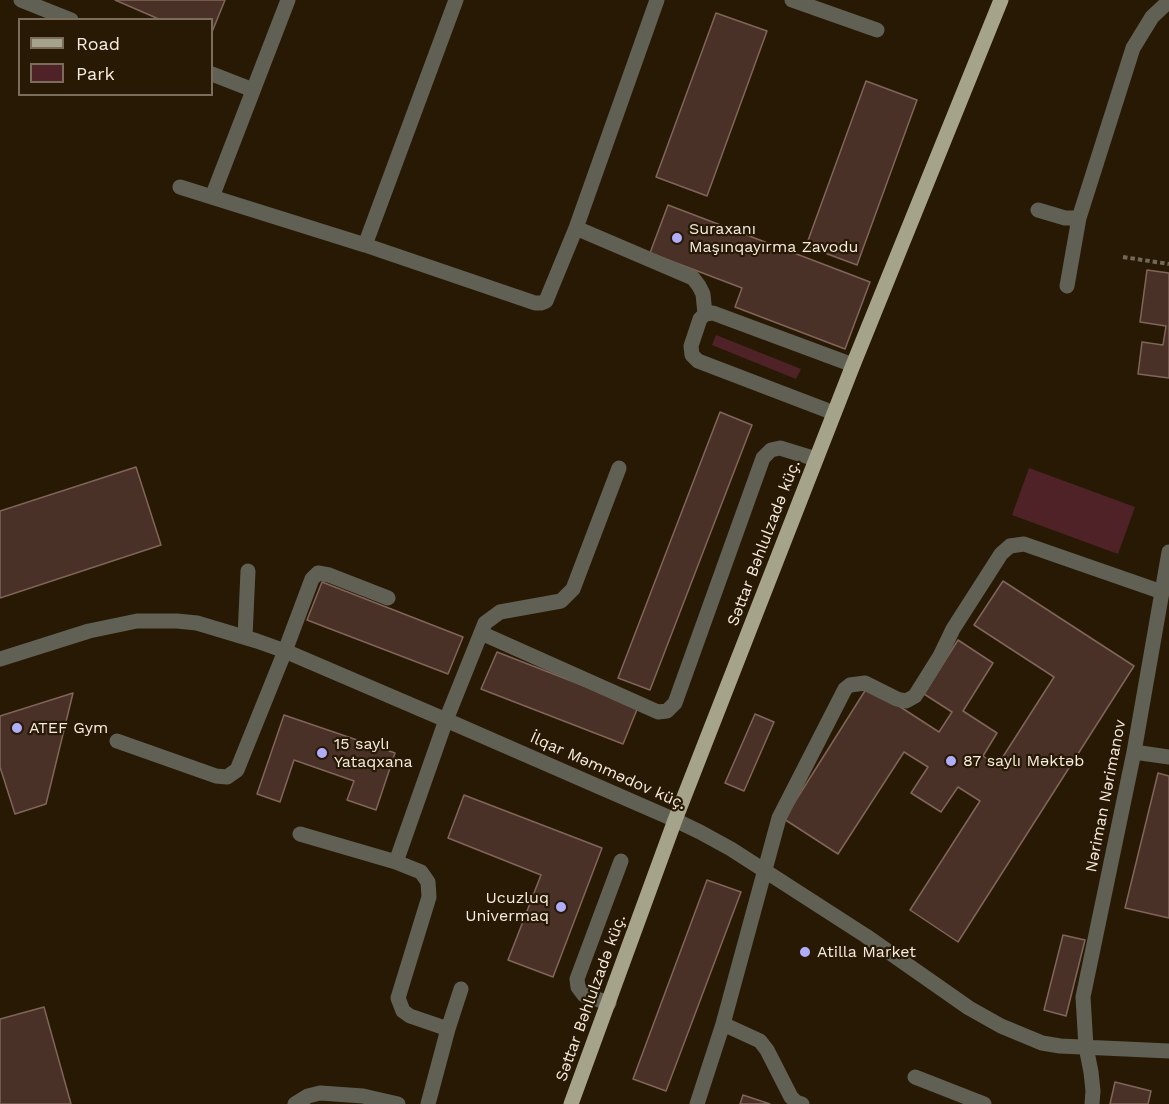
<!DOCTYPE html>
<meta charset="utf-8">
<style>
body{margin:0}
#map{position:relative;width:1169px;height:1104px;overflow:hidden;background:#281905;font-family:"Work Sans",sans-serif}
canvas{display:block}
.legend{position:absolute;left:18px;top:18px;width:195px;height:78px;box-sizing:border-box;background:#281905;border:2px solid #7a6d5c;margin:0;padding:8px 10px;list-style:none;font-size:18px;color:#f6ecdf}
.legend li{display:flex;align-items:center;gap:12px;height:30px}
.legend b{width:30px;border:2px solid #7a6d5c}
</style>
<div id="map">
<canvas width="1169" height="1104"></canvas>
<ul class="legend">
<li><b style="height:8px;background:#a6a38b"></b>Road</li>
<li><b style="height:16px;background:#4f2228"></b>Park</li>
</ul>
</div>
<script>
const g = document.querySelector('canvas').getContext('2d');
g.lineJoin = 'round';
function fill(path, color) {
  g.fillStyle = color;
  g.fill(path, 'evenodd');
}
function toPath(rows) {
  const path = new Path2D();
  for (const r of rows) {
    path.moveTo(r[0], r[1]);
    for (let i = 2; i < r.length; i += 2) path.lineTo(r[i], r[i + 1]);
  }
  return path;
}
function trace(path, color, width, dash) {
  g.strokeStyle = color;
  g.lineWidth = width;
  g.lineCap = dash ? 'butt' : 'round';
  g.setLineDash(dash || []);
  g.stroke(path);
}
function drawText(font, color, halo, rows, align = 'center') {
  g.font = font + ' "Work Sans",sans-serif';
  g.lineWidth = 4.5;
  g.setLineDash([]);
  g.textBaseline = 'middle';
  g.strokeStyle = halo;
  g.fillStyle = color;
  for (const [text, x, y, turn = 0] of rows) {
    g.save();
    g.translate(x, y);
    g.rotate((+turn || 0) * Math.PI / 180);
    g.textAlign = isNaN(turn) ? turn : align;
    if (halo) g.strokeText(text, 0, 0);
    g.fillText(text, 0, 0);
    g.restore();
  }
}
const green = toPath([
 [716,335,801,369,796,379,712,345],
 [1029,468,1135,507,1118,554,1012,515]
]);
const building = toPath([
 [115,0,225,0,212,32,212,20,161,20,115,0],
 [716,13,767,31,707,196,656,177,716,13],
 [866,81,917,100,857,265,806,246,866,81],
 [668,205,870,282,845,349,735,307,742,288,650,253,668,205],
 [1147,270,1169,273,1169,378,1138,374,1142,342,1163,345,1166,326,1140,322,1147,270],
 [720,412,752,425,650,690,618,678,720,412],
 [136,467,161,545,0,598,0,511,136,467],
 [1003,581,1134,666,958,942,910,910,980,801,958,787,941,812,911,793,928,767,904,752,838,854,784,819,868,686,939,732,952,712,924,694,958,640,993,663,963,711,997,733,983,756,997,766,1054,677,974,625,1003,581],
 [322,582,463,637,448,674,307,620,322,582],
 [497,652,638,707,623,744,481,689,497,652],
 [73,693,46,804,15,814,0,767,0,716,73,693],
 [755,714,774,722,744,791,725,783,755,714],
 [284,715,395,753,376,810,347,800,354,781,294,760,280,802,257,794,284,715],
 [1158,773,1169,776,1169,918,1125,908,1158,773],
 [464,795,602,848,553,977,508,960,541,875,448,838,464,795],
 [707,880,741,892,666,1091,633,1079,707,880],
 [1063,935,1085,940,1066,1016,1044,1010,1063,935],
 [44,1007,71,1104,0,1104,0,1019,44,1007],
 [1115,1082,1151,1091,1148,1104,1110,1104,1115,1082],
 [743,1095,770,1104,740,1104,743,1095]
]);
const path = toPath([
 [1123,257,1169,264]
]);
const minor = toPath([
 [21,0,71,20],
 [792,0,877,30],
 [212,74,253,90],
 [180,187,365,245,535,303,541,303,546,301,548,296,576,228,657,0],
 [212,197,288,0],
 [1038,210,1065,218,1079,218],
 [576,228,693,278,699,286,703,294,705,314],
 [365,245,456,0],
 [1067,286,1079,218,1133,48,1152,17,1169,1],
 [834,413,698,361,692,355,691,346,700,319,705,314,713,313,853,365],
 [481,633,658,712,667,711,675,703,763,458,771,450,780,448,816,459],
 [245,637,248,571],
 [0,659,89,631,137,621,177,621,197,623,257,641,285,651,446,720,675,820,700,832,731,849,866,936,969,1008,1001,1026,1042,1043,1060,1046,1169,1051],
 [117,741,216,776,227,777,237,770,285,651,312,579,318,573,329,575,388,598],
 [1134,752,1169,757],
 [300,834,396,862],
 [609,1003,584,995,578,987,577,979,621,861],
 [723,1024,760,1041,767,1050,791,1097,796,1102,802,1104],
 [448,1029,461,989],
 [915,1077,984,1104],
 [295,1104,308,1096,320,1093,363,1096,398,1104],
 [428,1104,448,1029,410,1016,403,1011,398,998,429,897,428,882,421,872,396,862,446,720,485,623,500,612,561,601,573,589,619,468],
 [697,1104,723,1024,779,818,845,689,850,685,865,683,897,699,906,701,915,696,940,656,953,629,1001,554,1010,546,1024,544,1162,592],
 [1092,1104,1093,1091,1091,1072,1086,1047,1083,997,1134,752,1169,552]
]);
const major = toPath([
 [571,1104,675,820,853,365,1001,0]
]);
const markers = [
 [677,238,6,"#b0aefa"],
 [17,728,6,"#b0aefa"],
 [322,753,6,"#b0aefa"],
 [951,761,6,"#b0aefa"],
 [561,907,6,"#b0aefa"],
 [805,952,6,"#b0aefa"]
];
const poiNames = [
 ["Suraxanı",689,229],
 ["Maşınqayırma Zavodu",689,247],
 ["ATEF Gym",29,728],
 ["15 saylı",334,744],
 ["Yataqxana",334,762],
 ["87 saylı Məktəb",963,761],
 ["Ucuzluq",549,898,"right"],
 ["Univermaq",549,916,"right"],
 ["Atilla Market",817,952]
];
const streetNames = [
 ["Səttar Bəhlulzadə küç.",764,543,-69],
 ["İlqar Məmmədov küç.",608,771,24],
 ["Nəriman Nərimanov",1106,796,-79],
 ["Səttar Bəhlulzadə küç.",591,998,-70]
];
fill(green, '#4f2228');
fill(building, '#4a3127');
trace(building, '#81655a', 1.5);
trace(path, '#746756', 4, [4.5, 3]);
trace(minor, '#616054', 15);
trace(major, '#a6a38b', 15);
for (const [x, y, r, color] of markers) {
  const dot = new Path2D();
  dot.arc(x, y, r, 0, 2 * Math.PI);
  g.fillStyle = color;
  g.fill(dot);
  trace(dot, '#281905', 2);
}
drawText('16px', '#f6ecdf', '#281905', poiNames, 'left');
drawText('16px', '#f6ecdf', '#281905', streetNames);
</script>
